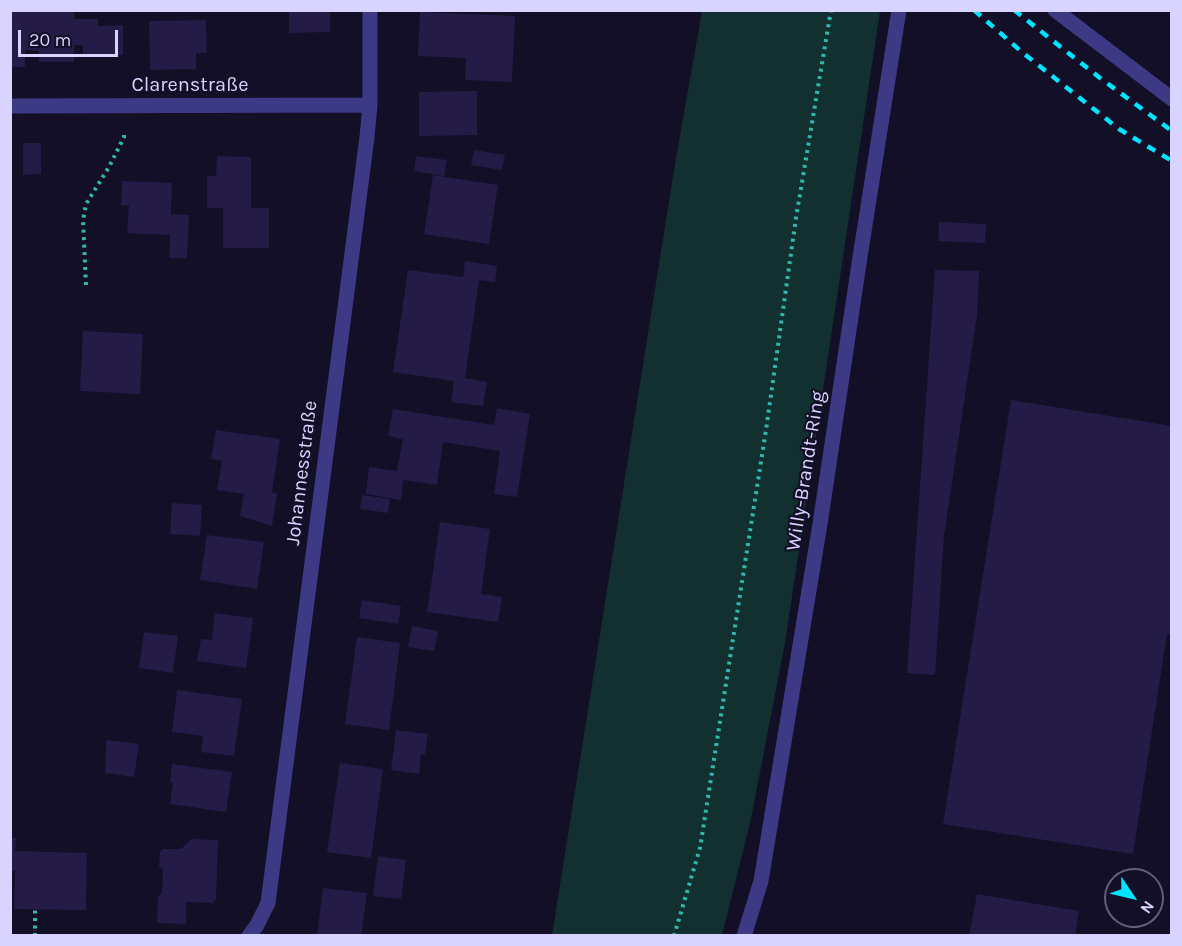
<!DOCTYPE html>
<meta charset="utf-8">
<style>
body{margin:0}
#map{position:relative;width:1182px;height:946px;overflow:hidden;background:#130f26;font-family:Karla,sans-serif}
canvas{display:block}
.frame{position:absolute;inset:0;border:12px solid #d9d4ff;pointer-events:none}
.north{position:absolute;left:1104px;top:868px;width:60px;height:60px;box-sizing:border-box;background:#130f26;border:2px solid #625e7d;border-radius:50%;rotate:125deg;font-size:16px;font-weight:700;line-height:24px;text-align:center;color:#d9d4ff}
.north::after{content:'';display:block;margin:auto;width:21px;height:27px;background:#00e5ff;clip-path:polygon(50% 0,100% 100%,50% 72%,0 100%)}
.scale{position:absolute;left:18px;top:30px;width:100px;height:27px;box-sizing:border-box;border:3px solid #d9d4ff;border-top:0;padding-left:8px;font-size:18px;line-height:21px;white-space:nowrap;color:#d9d4ff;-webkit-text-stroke:4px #130f26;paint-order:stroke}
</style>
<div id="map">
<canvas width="1182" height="946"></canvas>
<div class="frame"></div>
<div class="north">N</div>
<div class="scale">20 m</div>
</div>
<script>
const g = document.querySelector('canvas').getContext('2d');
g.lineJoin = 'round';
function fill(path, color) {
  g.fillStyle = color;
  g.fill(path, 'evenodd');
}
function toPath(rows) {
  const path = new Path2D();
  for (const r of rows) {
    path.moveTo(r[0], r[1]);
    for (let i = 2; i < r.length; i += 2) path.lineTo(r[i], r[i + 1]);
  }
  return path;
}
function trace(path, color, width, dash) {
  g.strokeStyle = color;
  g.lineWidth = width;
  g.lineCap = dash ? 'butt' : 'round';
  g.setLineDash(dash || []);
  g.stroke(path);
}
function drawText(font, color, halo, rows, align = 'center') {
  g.font = font + ' Karla,sans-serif';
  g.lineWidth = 4.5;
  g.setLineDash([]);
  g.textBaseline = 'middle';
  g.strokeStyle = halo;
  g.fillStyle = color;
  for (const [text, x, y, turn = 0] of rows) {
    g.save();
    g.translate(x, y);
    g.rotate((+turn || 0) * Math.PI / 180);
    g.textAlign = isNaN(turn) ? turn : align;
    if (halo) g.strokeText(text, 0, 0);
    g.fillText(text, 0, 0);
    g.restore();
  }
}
const green = toPath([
 [702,11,880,11,785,643,751,819,722,935,552,935,675,164]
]);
const building = toPath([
 [10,10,74,10,74,19,98,19,98,26,123,25,123,55,83,55,83,45,74,45,74,62,39,62,39,51,25,50,25,67,10,67],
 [289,10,330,10,330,32,289,33],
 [420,12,515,16,512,82,465,80,466,58,418,56],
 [206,20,207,53,196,53,196,69,150,70,149,21],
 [477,91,477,135,419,136,419,92],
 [23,143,41,143,41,174,23,175],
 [474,150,505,155,502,170,471,165],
 [217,156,251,157,251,208,269,208,269,248,223,248,223,208,207,208,207,176,216,176],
 [416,156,447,160,444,176,414,171],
 [433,175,498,185,489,244,424,234],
 [122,181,172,183,171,214,189,215,187,258,169,258,170,235,127,233,129,206,121,205],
 [939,222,986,224,985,243,938,241],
 [465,261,497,266,495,282,479,280,465,378,487,382,483,406,451,402,454,381,393,372,408,270,463,277],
 [935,270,979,271,977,315,944,536,935,675,907,673],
 [83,331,143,334,140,394,80,391],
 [1011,400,1172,426,1172,634,1167,634,1133,854,943,824],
 [497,408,530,414,517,497,494,494,500,451,443,442,437,485,403,480,401,500,366,494,369,467,397,471,403,439,388,436,393,409,494,425],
 [216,430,280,439,272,492,277,494,272,526,240,516,244,494,217,490,222,461,211,459],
 [362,495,390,499,388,513,360,509],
 [172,503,202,505,200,536,170,534],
 [440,522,490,529,481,594,502,597,498,622,427,612],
 [207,535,264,542,257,589,200,580],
 [362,600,401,606,398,624,359,618],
 [215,613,253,618,246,668,197,661,201,639,212,640],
 [412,626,438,631,434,651,408,647],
 [144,632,178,636,173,673,139,668],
 [357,637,400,643,389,730,345,724],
 [177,690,242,699,234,756,201,752,203,736,172,732],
 [396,730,428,734,425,754,421,754,419,774,391,770],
 [106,740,139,744,134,777,105,773],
 [340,763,383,769,371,858,327,852],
 [172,764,232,772,226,812,170,804,173,783,170,783],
 [10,838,16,838,15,851,87,853,86,910,14,909,15,871,10,871],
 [191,839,218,840,216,899,213,903,186,902,186,924,157,923,158,896,162,893,163,870,159,866,160,852,163,849,181,849],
 [378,856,406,860,401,899,373,896],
 [323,888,367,893,361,936,317,936],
 [977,894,1079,911,1075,936,969,936]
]);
const path = toPath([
 [86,285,83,220,86,204,109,167,124,137,124,131],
 [35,936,35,909],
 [674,936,700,848,766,430,796,218,831,10]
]);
const minor = toPath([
 [1055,10,1172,99],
 [10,106,370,105],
 [249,936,257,925,268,903,367,137,370,105,370,10],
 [744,936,761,881,820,524,860,257,899,10]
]);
const rail = toPath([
 [974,10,1023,53,1119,129,1172,161],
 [1014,10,1100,78,1172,131]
]);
const streetNames = [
 ["Clarenstraße",190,85],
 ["Willy-Brandt-Ring",806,471,-81],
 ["Johannesstraße",302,473,-83]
];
fill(green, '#12302f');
fill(building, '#241b47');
trace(path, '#2fb8b0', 4, [3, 4.5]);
trace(minor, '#3d3a85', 15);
trace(rail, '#00e5ff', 4.5, [9, 8]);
drawText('20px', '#d9d4ff', '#130f26', streetNames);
</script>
